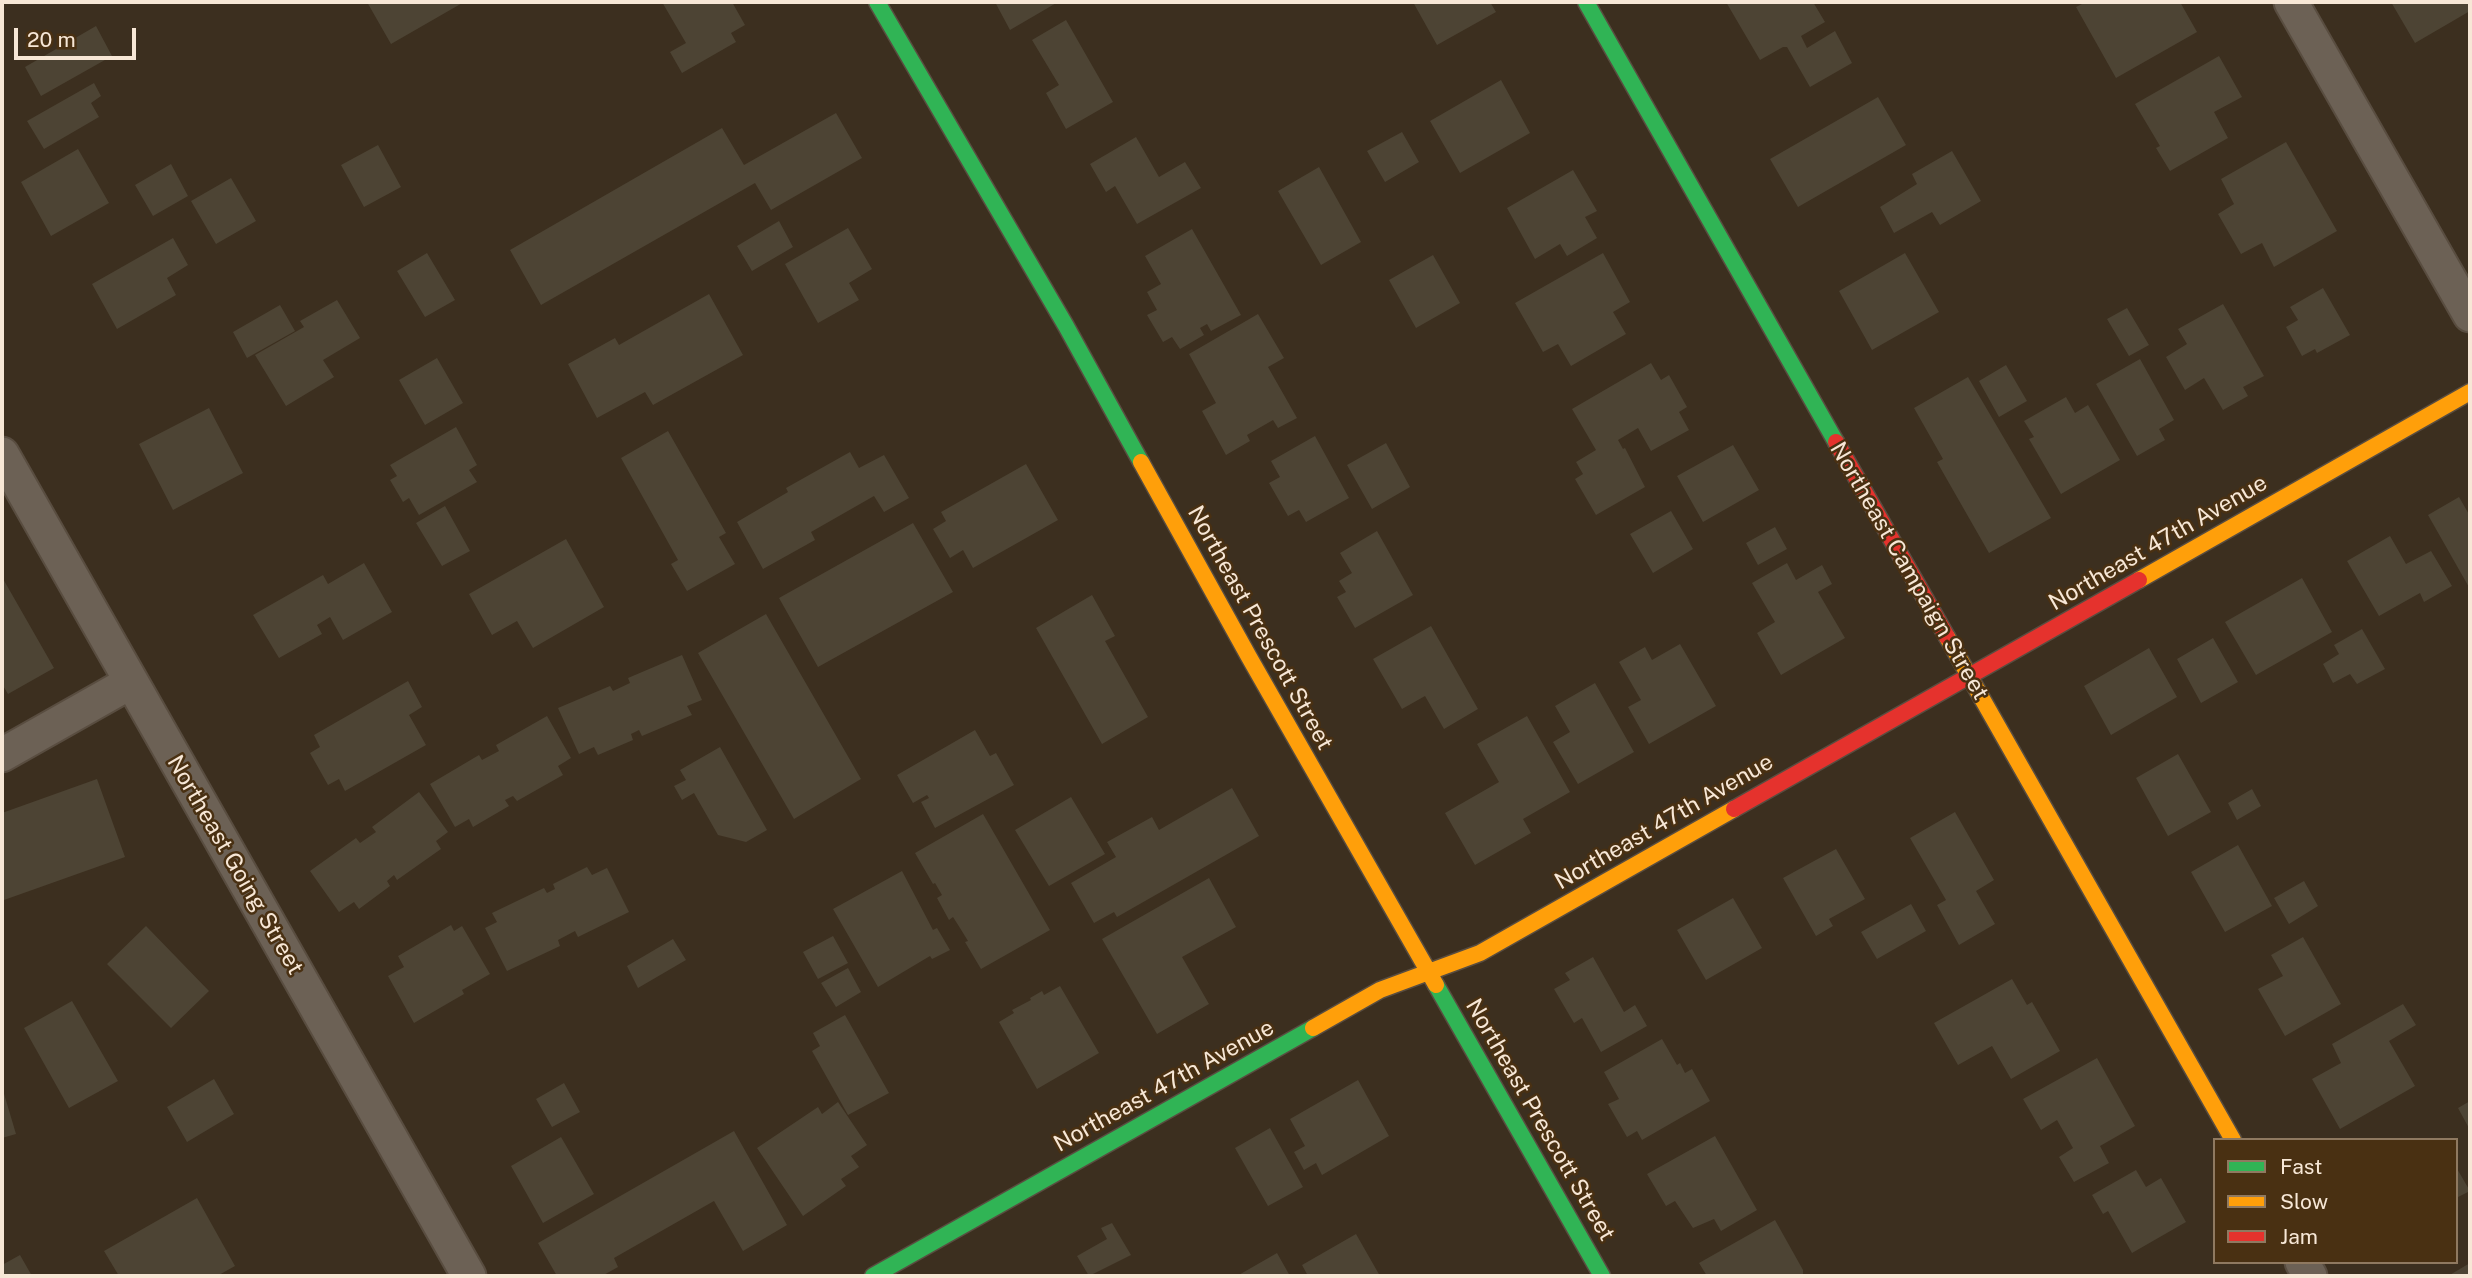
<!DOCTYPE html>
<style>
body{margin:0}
#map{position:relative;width:2472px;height:1278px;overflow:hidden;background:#3c2f1f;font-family:"Public Sans",sans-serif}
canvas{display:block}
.frame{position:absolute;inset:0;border:4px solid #f7e7d6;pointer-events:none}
.legend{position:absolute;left:2213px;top:1138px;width:245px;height:126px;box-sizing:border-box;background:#493012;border:2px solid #8f7960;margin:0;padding:9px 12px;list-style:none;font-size:21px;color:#f7e7d6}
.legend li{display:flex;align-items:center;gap:14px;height:35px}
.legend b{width:35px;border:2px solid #8f7960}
.scale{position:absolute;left:14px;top:28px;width:122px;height:32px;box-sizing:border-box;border:4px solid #f7e7d6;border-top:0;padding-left:9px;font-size:21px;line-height:24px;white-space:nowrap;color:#f7e7d6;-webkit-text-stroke:5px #493012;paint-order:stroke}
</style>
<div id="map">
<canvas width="2472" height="1278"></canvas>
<div class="frame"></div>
<ul class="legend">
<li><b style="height:9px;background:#30b455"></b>Fast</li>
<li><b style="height:9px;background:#ff9f0a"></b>Slow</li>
<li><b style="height:9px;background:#e5322d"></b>Jam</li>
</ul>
<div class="scale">20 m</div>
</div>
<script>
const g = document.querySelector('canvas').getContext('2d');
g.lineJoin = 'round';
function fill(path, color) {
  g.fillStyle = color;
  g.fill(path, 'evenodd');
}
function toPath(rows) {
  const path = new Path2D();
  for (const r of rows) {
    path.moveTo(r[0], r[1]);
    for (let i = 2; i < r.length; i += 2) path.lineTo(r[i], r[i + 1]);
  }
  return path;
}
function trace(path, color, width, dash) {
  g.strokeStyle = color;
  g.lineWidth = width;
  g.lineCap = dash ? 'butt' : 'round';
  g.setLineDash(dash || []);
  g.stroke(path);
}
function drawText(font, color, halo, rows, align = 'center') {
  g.font = font + ' "Public Sans",sans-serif';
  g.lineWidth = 5;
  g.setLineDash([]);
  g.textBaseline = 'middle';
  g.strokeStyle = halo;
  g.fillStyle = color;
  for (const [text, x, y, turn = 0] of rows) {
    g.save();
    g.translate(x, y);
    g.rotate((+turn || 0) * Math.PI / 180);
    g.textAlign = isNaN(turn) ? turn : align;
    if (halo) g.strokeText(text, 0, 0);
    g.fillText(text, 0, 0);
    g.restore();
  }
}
const building = toPath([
 [367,2,464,2,391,44],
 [662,2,732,2,745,25,731,33,736,42,682,73,670,52,686,43],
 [995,2,1058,2,1010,30],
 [1413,2,1490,2,1496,12,1437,45],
 [1726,2,1813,2,1825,22,1801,36,1807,48,1835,31,1852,63,1810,87,1787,47,1783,47,1760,60],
 [2086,2,2180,2,2197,32,2116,78,2076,7],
 [2391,2,2470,2,2470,11,2415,43],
 [1066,20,1113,102,1066,129,1046,93,1059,85,1032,40],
 [96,26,112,56,41,96,25,67],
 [2219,56,2242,97,2214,112,2228,138,2170,171,2156,148,2160,146,2135,104],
 [1501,80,1530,133,1460,173,1430,121],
 [94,83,101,96,91,103,99,117,44,149,27,121],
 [1878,97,1906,145,1798,207,1770,159],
 [836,113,862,158,771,210,755,183,541,305,510,250,722,128,744,165],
 [1402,132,1419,162,1385,182,1367,151],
 [1136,137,1159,177,1185,162,1201,188,1137,224,1115,186,1106,192,1090,164],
 [2286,142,2337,231,2274,267,2262,243,2241,254,2218,214,2234,204,2221,179],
 [378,145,401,187,364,207,341,165],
 [78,149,109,203,51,236,21,182],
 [1952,151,1981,201,1940,225,1932,212,1894,233,1880,207,1917,184,1912,174],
 [171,164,188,196,153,216,135,185],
 [1319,167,1361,242,1321,265,1278,191],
 [1573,170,1597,211,1585,217,1597,238,1567,256,1560,244,1535,259,1507,208],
 [231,178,256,221,216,244,191,201],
 [779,221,793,247,752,271,737,246],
 [848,228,872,269,849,283,859,300,818,323,785,264],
 [1192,229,1241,315,1211,331,1207,324,1200,328,1204,335,1180,349,1172,337,1163,342,1147,315,1157,310,1147,292,1161,284,1145,256],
 [173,238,188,265,167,278,176,295,117,329,92,284],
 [427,253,455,300,425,317,397,271],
 [1603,253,1630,302,1613,312,1626,334,1571,366,1558,344,1543,352,1515,303],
 [1905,253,1939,312,1872,350,1839,291],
 [1433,255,1460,303,1416,328,1389,280],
 [2323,288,2350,335,2317,353,2315,349,2302,356,2286,327,2298,320,2290,307],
 [709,294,743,355,653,405,645,392,597,418,568,364,615,338,619,345],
 [337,300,360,338,323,360,334,377,286,406,255,355,304,327,300,321],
 [2223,304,2264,376,2243,387,2248,396,2223,410,2204,378,2185,390,2166,357,2187,344,2178,329],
 [280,305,295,331,247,358,233,332],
 [2127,308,2149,345,2129,356,2107,319],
 [1258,314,1284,358,1268,367,1297,418,1278,428,1273,420,1247,435,1250,441,1226,455,1202,411,1216,403,1189,354],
 [437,358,463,403,425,425,399,380],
 [2140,359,2174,420,2159,429,2165,440,2137,456,2096,384],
 [1651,363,1661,380,1669,375,1687,407,1679,412,1689,430,1651,451,1638,428,1618,440,1623,449,1625,448,1645,487,1596,515,1575,479,1583,474,1576,462,1596,450,1572,409],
 [2006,365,2027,401,1999,417,1979,381],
 [1968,377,2051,518,1989,553,1937,462,1943,459,1914,408],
 [2066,397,2075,413,2088,405,2120,460,2061,494,2029,439,2034,437,2024,421],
 [209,408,243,473,173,510,139,444],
 [456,427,477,465,469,470,477,482,419,515,409,498,403,502,390,480,397,476,390,465],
 [668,431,726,533,719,537,735,564,687,591,671,564,678,560,621,458],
 [1315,436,1349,498,1306,522,1299,510,1288,516,1269,483,1280,477,1271,461],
 [1386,443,1410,487,1372,509,1347,465],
 [1733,445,1759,490,1703,522,1677,476],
 [850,452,859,468,884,455,909,498,884,512,874,496,811,532,815,540,763,569,737,522,788,492,786,488],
 [1026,464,1058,520,973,568,963,550,950,558,933,529,946,521,941,512],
 [2459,497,2470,516,2470,589,2428,515],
 [445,506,470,551,442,566,416,523],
 [1671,511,1693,549,1653,573,1630,534],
 [913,523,953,592,818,667,779,598],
 [1775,527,1787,549,1758,565,1746,543],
 [1377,531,1413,595,1355,628,1337,597,1346,592,1339,581,1352,573,1340,553],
 [2390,536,2406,564,2431,551,2452,586,2424,602,2420,593,2379,616,2347,561],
 [566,539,604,607,533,648,517,621,492,635,469,594],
 [364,563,392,612,343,640,330,617,317,625,322,634,279,658,253,615,323,575,328,584],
 [1787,563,1796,580,1822,565,1832,584,1818,592,1845,638,1781,675,1757,633,1775,622,1752,583],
 [2,577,54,668,8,694,2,684],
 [2302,578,2332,632,2256,675,2225,622],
 [1092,595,1115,636,1105,641,1148,717,1102,744,1036,628],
 [766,614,861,779,794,819,698,653],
 [1431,626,1478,709,1444,729,1425,696,1402,709,1373,659],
 [2362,629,2385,669,2357,684,2350,674,2333,683,2323,664,2339,654,2334,645],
 [2213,638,2238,682,2201,703,2177,659],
 [1680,644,1716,706,1649,744,1628,707,1641,700,1619,662,1645,647,1652,660],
 [2149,648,2177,697,2111,735,2084,686],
 [682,655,702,700,687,706,692,715,642,736,639,730,631,734,633,740,598,755,594,747,579,754,558,708,610,686,613,691,630,683,628,678],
 [408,681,422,707,409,715,426,745,345,791,339,779,328,785,310,753,320,747,314,735],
 [1595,683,1634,752,1578,784,1553,742,1570,732,1555,706],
 [547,716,571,758,558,766,563,775,517,801,513,796,505,800,509,806,473,827,469,819,455,827,430,784,479,755,482,760,499,751,496,745],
 [1527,716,1570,792,1523,819,1531,833,1475,865,1445,813,1499,782,1477,744],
 [975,730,990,756,996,753,1014,785,935,828,921,802,929,798,927,795,913,803,897,775],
 [720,747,767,830,746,842,718,835,694,793,682,800,674,786,686,780,680,770],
 [2178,754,2211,812,2168,836,2136,778],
 [97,779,125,857,4,900,2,892,2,813],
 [1232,788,1259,836,1117,917,1114,912,1094,923,1071,883,1116,857,1107,842,1152,817,1159,830],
 [2252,789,2261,806,2237,820,2228,803],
 [419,792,448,832,436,841,441,849,397,880,394,875,387,881,390,886,359,909,354,902,339,912,310,871,356,838,360,843,376,832,372,827],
 [1071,797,1105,854,1049,886,1015,830],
 [1955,812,1994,880,1976,891,1995,924,1959,945,1937,905,1946,900,1910,838],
 [983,814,1050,930,981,969,965,942,968,941,960,928,953,917,949,920,937,898,942,895,935,883,933,884,915,853],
 [2238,845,2272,906,2225,932,2191,872],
 [1836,849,1865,899,1829,919,1833,926,1816,936,1783,878],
 [587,867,592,875,607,868,629,912,578,937,575,931,558,940,560,946,507,971,485,928,497,922,492,913,544,888,547,893,555,889,553,884],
 [902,871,933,930,937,928,950,950,932,959,930,956,878,987,833,909],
 [1209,878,1236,927,1182,957,1209,1004,1157,1034,1102,939],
 [2304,881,2318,906,2289,924,2274,898],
 [1733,898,1762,948,1706,980,1677,930],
 [1911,904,1926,931,1877,959,1861,932],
 [451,925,454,931,462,926,490,974,462,990,464,994,414,1023,388,976,404,967,398,956],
 [146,926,209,991,171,1028,107,964],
 [833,936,848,963,818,979,803,952],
 [2303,937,2341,1004,2285,1036,2258,989,2283,976,2271,955],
 [673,939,686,960,638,988,627,966],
 [1593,957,1624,1012,1635,1005,1647,1026,1601,1052,1582,1018,1574,1023,1554,989,1570,980,1565,973],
 [848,968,861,992,836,1007,821,983],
 [2012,979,2027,1005,2032,1002,2060,1051,2011,1079,1992,1046,1958,1065,1934,1023],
 [1060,986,1099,1053,1037,1089,999,1022,1014,1013,1012,1010,1031,1000,1030,998,1042,991,1044,995],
 [72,1001,118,1081,69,1108,24,1028],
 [2403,1004,2416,1025,2389,1041,2415,1086,2340,1129,2312,1079,2341,1063,2332,1044],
 [845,1015,889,1093,848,1115,812,1051,820,1046,813,1033],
 [1662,1039,1677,1065,1680,1063,1685,1073,1692,1069,1710,1101,1642,1140,1637,1131,1627,1137,1608,1104,1619,1099,1604,1072],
 [2097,1058,2135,1126,2100,1146,2109,1163,2074,1182,2059,1157,2073,1148,2057,1120,2041,1130,2023,1099],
 [214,1079,234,1114,187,1142,167,1107],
 [1358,1080,1389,1136,1322,1175,1316,1163,1304,1170,1294,1152,1305,1146,1290,1119],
 [564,1083,580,1112,552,1127,536,1099],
 [2,1087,16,1134,2,1138],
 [2470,1101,2470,1130,2458,1108],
 [838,1102,867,1145,851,1156,859,1167,841,1179,846,1186,803,1216,757,1148,818,1107,822,1114],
 [1270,1128,1303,1187,1268,1206,1235,1148],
 [734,1131,787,1225,743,1251,714,1201,614,1258,618,1267,602,1276,557,1276,538,1243],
 [1715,1136,1757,1210,1721,1231,1714,1219,1693,1228,1675,1201,1666,1206,1647,1174],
 [561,1137,594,1194,543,1223,511,1166],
 [2456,1167,2470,1191,2456,1198],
 [2136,1170,2146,1187,2161,1178,2186,1222,2132,1253,2108,1211,2103,1214,2092,1195],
 [197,1198,235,1266,217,1276,119,1276,104,1251],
 [1775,1220,1803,1270,1803,1276,1707,1276,1699,1263],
 [1112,1223,1131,1255,1089,1276,1077,1256,1107,1239,1101,1228],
 [1356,1234,1380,1276,1308,1276,1302,1265],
 [1277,1253,1290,1276,1237,1276],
 [20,1255,32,1276,2,1276,2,1265],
 [2470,1263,2470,1276,2448,1276]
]);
const street = toPath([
 [2291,2,2470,315],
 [2,454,469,1276],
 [2,755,131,682],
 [2302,1262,2310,1276]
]);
const fast = toPath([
 [877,2,1066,326,1141,462],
 [1586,2,1836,442],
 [1436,985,1602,1276],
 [873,1276,1313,1028]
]);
const slow = toPath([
 [1141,462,1249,657,1436,985],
 [2139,580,2470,392],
 [1947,637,2233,1140],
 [1313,1028,1380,990,1480,953,1734,809]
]);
const jam = toPath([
 [1836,442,1947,637],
 [1734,809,2139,580]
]);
const streetNames = [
 ["Northeast 47th Avenue",2158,543,-30],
 ["Northeast Campaign Street",1909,571,60],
 ["Northeast Prescott Street",1260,628,61],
 ["Northeast 47th Avenue",1664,822,-30],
 ["Northeast Going Street",235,865,60],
 ["Northeast 47th Avenue",1164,1086,-29],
 ["Northeast Prescott Street",1540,1120,60]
];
fill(building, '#4d4434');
trace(street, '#594d40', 37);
trace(fast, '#594d40', 19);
trace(slow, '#594d40', 19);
trace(jam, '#594d40', 19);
trace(street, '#6c6155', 33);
trace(fast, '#30b455', 16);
trace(slow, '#ff9f0a', 16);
trace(jam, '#e5322d', 16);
drawText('23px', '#f7e7d6', '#493012', streetNames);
</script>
